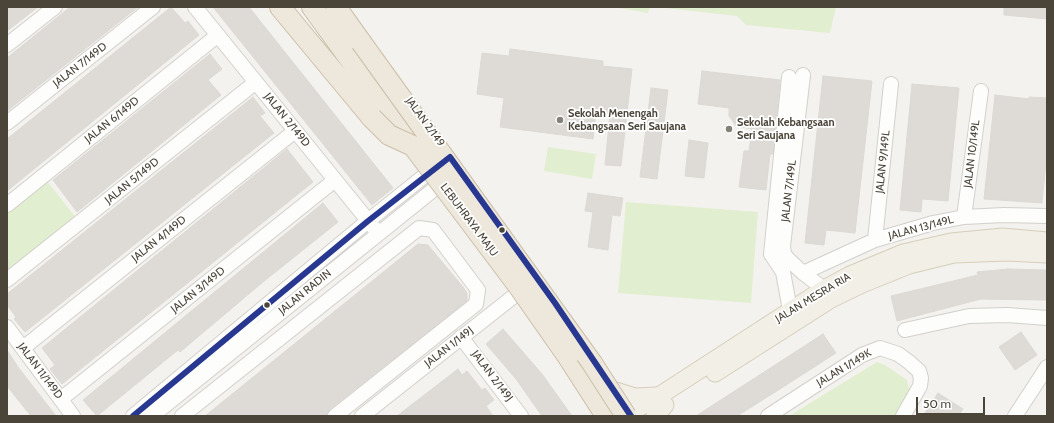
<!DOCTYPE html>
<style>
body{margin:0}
#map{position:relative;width:1054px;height:423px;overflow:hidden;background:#f4f2ee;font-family:Cabin,sans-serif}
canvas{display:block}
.frame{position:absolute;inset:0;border:8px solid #4b4439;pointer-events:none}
.scale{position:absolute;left:916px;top:397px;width:69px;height:18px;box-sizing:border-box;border:2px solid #4b4439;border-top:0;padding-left:5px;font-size:12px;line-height:14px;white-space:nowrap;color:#4b4439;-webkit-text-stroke:3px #fff;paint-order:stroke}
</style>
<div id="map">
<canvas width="1054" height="423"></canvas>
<div class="frame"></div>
<div class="scale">50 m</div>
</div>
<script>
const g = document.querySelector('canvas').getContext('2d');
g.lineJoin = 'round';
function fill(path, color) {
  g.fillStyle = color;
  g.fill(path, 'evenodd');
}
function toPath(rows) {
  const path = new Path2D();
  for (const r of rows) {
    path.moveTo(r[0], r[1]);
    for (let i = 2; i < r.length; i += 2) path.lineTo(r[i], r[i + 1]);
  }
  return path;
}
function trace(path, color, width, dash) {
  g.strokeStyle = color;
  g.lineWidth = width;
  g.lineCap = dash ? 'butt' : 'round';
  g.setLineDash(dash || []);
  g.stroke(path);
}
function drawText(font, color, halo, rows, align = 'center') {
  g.font = font + ' Cabin,sans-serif';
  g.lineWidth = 3.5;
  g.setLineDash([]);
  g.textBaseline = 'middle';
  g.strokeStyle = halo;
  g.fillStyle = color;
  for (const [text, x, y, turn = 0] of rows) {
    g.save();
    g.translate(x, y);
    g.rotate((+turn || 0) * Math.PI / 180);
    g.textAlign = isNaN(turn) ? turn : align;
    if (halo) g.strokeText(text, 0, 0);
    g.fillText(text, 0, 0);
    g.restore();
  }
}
const green = toPath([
 [613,7,650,7,648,13],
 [656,7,836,7,830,33,746,25,737,16],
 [548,147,596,154,592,179,544,171],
 [47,181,77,219,7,275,7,212],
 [626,202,758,212,751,303,618,293],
 [877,362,885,365,907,380,910,394,896,416,789,416]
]);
const building = toPath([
 [7,7,38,7,7,31,7,7],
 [70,7,138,7,7,111,7,58,70,7],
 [171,7,185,23,188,21,199,35,7,191,7,139,171,7],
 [213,7,249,7,393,188,372,205,213,7],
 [1004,7,1047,7,1047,19,1004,15,1004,7],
 [510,49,603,61,603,66,632,69,621,166,605,165,610,114,596,112,593,139,500,127,504,98,477,94,482,53,509,56,510,49],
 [210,54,222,69,208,80,221,95,77,212,53,180,210,54],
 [702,71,780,80,773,154,770,154,766,190,739,187,744,151,749,151,752,129,736,126,729,116,729,108,698,104,702,71],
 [823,76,872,81,855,233,826,230,824,245,805,243,823,76],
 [912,84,959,88,948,201,922,199,921,212,900,210,912,84],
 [651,88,668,90,657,179,640,177,651,88],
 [995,95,1029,99,1029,97,1047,98,1047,151,1042,203,984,199,995,95],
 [253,97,265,113,260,116,274,133,25,332,14,319,16,317,7,305,7,294,253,97],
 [689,140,708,143,704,178,685,176,689,140],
 [287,149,313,182,62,384,50,369,55,365,42,348,287,149],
 [588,193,623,198,620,216,612,215,608,250,588,247,593,212,585,211,588,193],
 [323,203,338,222,263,282,180,352,178,350,97,416,83,400,323,203],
 [418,244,428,245,463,287,467,293,467,301,330,409,327,416,205,416,418,244],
 [1008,269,1047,270,1047,300,981,299,897,321,891,296,978,275,977,272,1008,269],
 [503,329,542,374,572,416,542,416,516,379,486,344,503,329],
 [1021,332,1037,355,1015,370,999,347,1021,332],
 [823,334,836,353,780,389,737,416,696,416,823,334],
 [7,350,18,367,56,416,31,416,7,386,7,350],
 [458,369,462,375,467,371,482,390,485,388,494,400,486,406,493,416,397,416,458,369],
 [938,393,963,409,958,416,923,416,938,393]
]);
const minor = toPath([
 [195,7,374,228],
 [7,45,55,7],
 [803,75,783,246,784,254,788,259,803,273,824,289],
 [789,77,771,254,783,272,790,310,794,320],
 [7,123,153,7],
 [7,205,218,35],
 [964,217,981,91],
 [875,240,891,84],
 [803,273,875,240,933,223,964,217,1004,215,1047,216],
 [7,280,256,82],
 [7,327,73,416],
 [905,330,969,316,1007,315,1047,318],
 [461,337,521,416],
 [23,348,295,131],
 [61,399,335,180],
 [133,416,368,221,438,165],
 [152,416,448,178],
 [182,416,419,228,433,230,478,290,476,304,335,416],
 [362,416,528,285],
 [768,416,862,355,880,348,898,354,909,362,919,371,921,378,920,386,903,416],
 [1015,416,1047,367]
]);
const major = toPath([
 [715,373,831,299,862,284,909,265,954,254,1007,252,1047,254],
 [616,391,635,397,656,396],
 [624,416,659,396,824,289,850,275,903,253,951,242,1003,237,1047,241],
 [655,416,665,405]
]);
const highway = toPath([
 [280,7,372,118],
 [312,7,413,146],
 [336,7,361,42],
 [568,357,606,416]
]);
const highwayBridge = toPath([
 [361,42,592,363,626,416],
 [372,118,389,135,413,146,519,287,568,357]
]);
const bus1 = toPath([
 [133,416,368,221,450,157,555,303,631,416]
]);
const markers = [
 [560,120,4,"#868178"],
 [729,129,4,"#868178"],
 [502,230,3.5,"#4b4439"],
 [267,305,3.5,"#4b4439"]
];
const streetNames = [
 ["JALAN 7/149D",80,65,-38],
 ["JALAN 6/149D",112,120,-39],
 ["JALAN 2/149D",287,120,51],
 ["JALAN 2/149",425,122,54],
 ["JALAN 10/149L",972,154,-83],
 ["JALAN 9/149L",883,162,-84],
 ["JALAN 5/149D",132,181,-39],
 ["JALAN 7/149L",789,191,-83],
 ["LEBUHRAYA MAJU",469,220,53],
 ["JALAN 13/149L",921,228,-15],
 ["JALAN 4/149D",159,239,-39],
 ["JALAN 3/149D",198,290,-39],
 ["JALAN RADIN",305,292,-39],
 ["JALAN MESRA RIA",813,298,-31],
 ["JALAN 1/149J",449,347,-38],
 ["JALAN 1/149K",844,368,-31],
 ["JALAN 11/149D",40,371,53],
 ["JALAN 2/149J",492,376,53]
];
const poiNames = [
 ["Sekolah Menengah",568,114],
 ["Kebangsaan Seri Saujana",568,127],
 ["Sekolah Kebangsaan",737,123],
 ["Seri Saujana",737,136]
];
fill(green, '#e1eecf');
fill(building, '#dedbd6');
trace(building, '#dcd9d4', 1);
trace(minor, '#d2d0cb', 16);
trace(major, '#d6cebb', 19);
trace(highway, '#ccbfa9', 22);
trace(minor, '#fdfdfc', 14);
trace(major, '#f2efe6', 17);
trace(highway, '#ede8db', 20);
trace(highwayBridge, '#ccbfa9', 22, []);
trace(highwayBridge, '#ede8db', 20);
trace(bus1, '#283890', 6);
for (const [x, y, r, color] of markers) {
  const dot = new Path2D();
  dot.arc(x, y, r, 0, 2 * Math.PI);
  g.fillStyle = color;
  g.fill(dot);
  trace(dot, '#fff', 1.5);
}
drawText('11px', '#4b4439', '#fff', streetNames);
drawText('bold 11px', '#4b4439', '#fff', poiNames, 'left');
</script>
